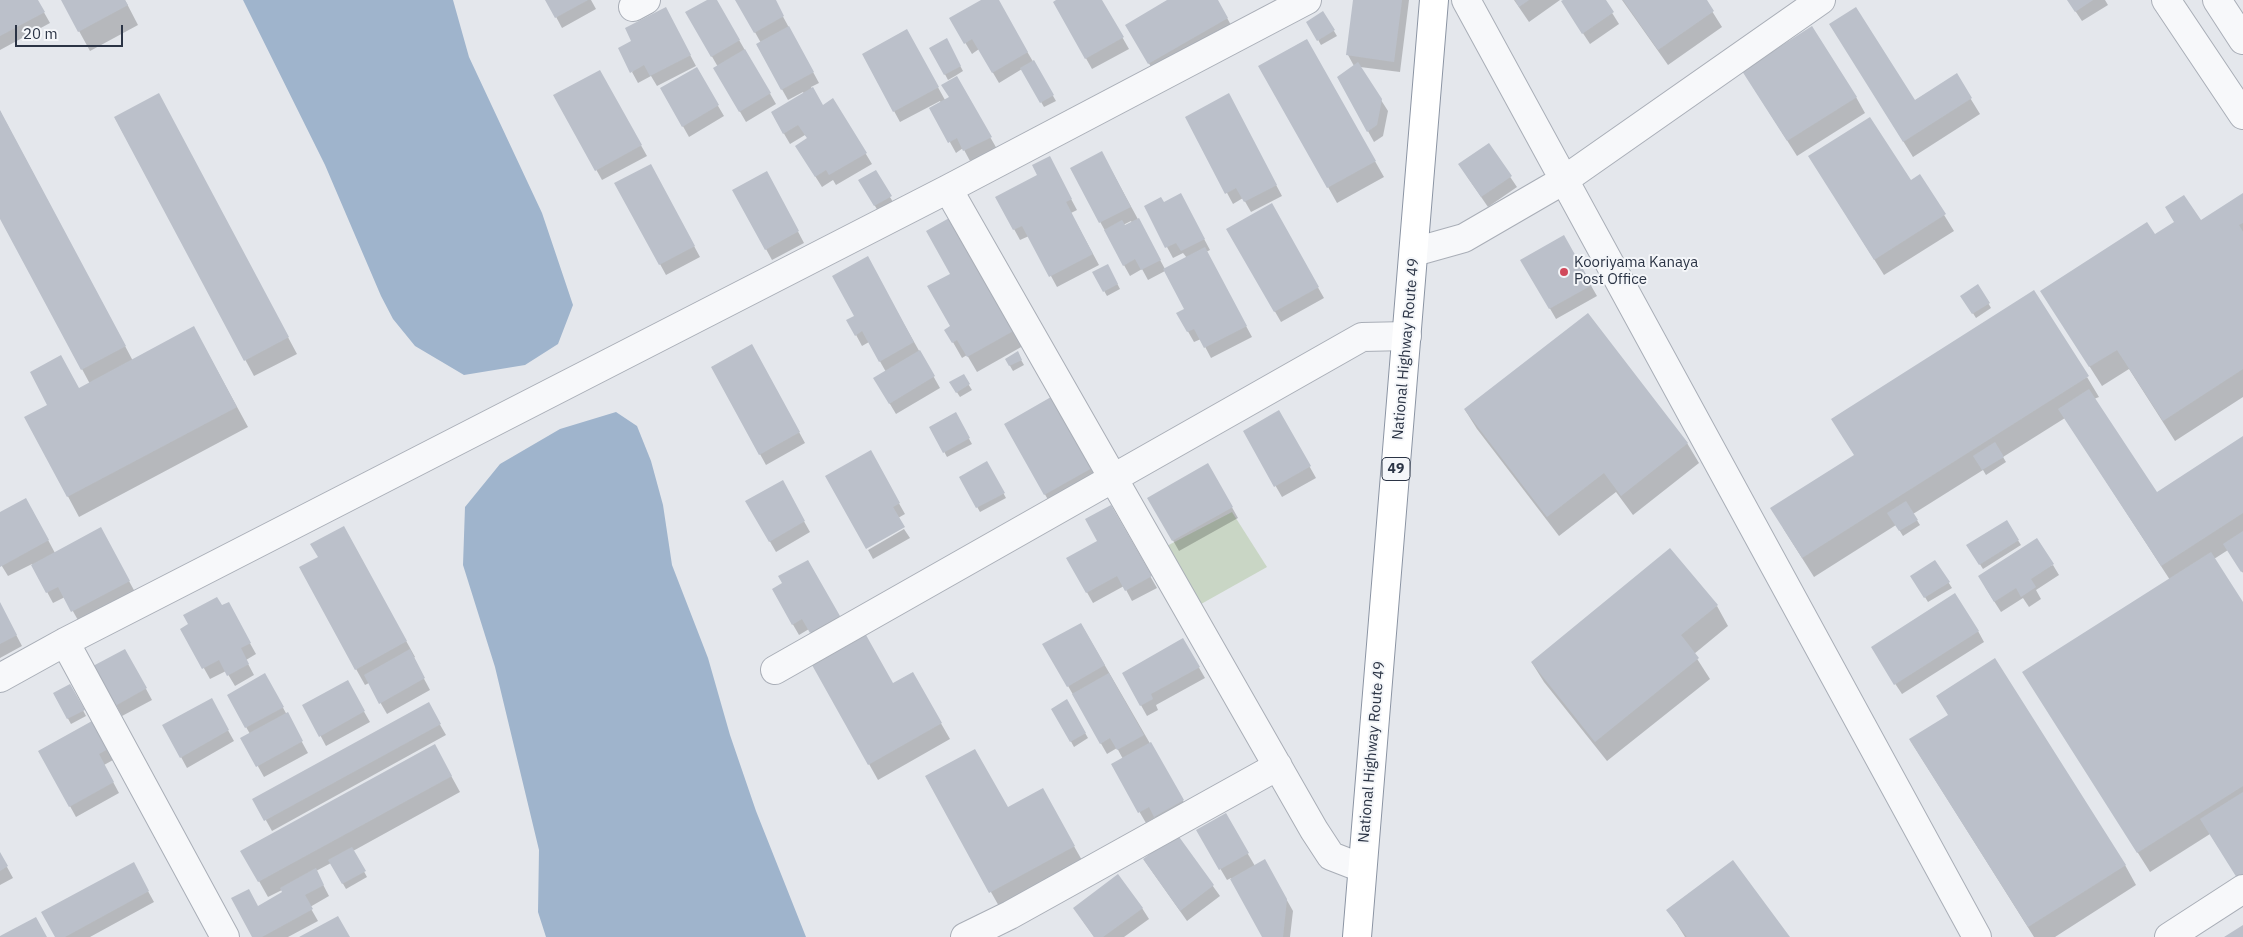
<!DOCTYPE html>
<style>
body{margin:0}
#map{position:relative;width:2243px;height:937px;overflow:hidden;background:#e4e7ec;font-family:"IBM Plex Sans",sans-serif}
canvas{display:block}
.scale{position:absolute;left:15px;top:25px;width:108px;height:22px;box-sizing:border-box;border:2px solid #2b3445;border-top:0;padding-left:6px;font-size:15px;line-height:18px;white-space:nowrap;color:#2b3445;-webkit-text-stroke:4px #f4f6f9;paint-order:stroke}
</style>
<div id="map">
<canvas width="2243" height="937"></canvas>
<div class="scale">20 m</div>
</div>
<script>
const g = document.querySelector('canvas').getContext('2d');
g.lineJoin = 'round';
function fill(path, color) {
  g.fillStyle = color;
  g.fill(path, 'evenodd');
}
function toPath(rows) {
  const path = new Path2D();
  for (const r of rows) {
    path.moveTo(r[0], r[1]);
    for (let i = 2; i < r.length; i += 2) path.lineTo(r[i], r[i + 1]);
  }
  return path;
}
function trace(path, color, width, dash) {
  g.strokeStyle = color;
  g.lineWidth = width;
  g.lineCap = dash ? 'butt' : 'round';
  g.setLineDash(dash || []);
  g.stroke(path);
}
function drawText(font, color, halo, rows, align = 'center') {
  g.font = font + ' "IBM Plex Sans",sans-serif';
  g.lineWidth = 4;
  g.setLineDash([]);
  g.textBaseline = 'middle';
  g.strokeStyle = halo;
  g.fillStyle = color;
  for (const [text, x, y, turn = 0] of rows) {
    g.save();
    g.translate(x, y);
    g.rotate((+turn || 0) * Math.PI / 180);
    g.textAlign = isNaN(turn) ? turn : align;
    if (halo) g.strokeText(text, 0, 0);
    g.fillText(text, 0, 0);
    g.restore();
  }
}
const green = toPath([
 [1232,512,1267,567,1194,608,1161,549]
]);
const water = toPath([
 [243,0,453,0,469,57,542,213,573,305,558,344,525,365,464,375,415,346,393,319,381,296,325,165],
 [616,412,637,426,651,461,663,505,672,565,708,658,730,735,756,811,806,937,546,937,538,912,539,850,495,667,463,565,465,507,500,464,560,429]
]);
const shadow = toPath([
 [0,0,37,0,50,23,0,50],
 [62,0,125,0,138,25,90,51],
 [547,0,591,0,596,9,562,28],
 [709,0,716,0,776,104,746,122,715,69,718,67,687,13],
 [737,0,774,0,819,83,811,87,822,107,833,100,872,164,836,185,833,180,822,187,803,157,808,139,805,135,790,144,772,113,804,94,803,92,788,100,757,45,761,43],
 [983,0,997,0,1056,101,1044,107,1022,69,999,83,979,49,972,54,951,19],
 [1058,0,1101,0,1129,49,1092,69,1054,2],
 [1168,0,1217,0,1236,34,1158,79,1127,25],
 [1354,0,1409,0,1400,72,1360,67,1388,111,1383,136,1374,142,1338,77,1354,66,1348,55],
 [1514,0,1560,0,1529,22],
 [1565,0,1604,0,1619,24,1590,44,1569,12],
 [1622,0,1705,0,1722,27,1668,65],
 [2068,0,2105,0,2108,5,2082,21],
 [1323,13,1337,36,1321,45,1308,22],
 [671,19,696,66,657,86,651,76,638,83,632,72],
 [946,40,963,71,955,76,997,149,970,161,963,148,956,153,931,108,941,103,940,101,900,122,894,111,913,42,945,100,950,98,956,78,955,76,948,80,931,48],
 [1306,40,1384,177,1337,203,1260,66],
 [1840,40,1914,101,1956,75,1980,114,1913,157],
 [696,69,724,116,689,137,662,89],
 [600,72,647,156,602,180,555,96],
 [1753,87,1856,97,1865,113,1797,156],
 [1234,106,1282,196,1251,212,1243,198,1233,204,1186,117],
 [0,111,133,361,205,348,248,427,79,517,26,418,90,384,0,216],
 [167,111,297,354,254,376,115,118],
 [1488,144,1517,187,1488,207,1466,175],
 [1108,164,1165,269,1187,258,1183,253,1173,258,1145,207,1163,203,1186,205,1210,250,1206,252,1252,337,1211,358,1201,339,1194,342,1178,314,1186,310,1165,271,1148,280,1142,269,1130,276,1071,169],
 [1131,221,1132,223,1124,227,1123,225],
 [1055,169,1077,210,1071,213,1099,265,1057,287,1029,236,1020,240,997,198],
 [875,172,893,202,878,211,860,181],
 [1819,172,1910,182,1920,176,1954,231,1884,275],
 [656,176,700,257,666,275,616,184],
 [773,184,804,243,772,260,734,191],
 [2243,194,2243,397,2175,441,2129,369,2102,386,2042,292,2155,236,2201,222],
 [1271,205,1324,298,1281,322,1228,230],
 [951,218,1023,346,977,372,967,355,962,358,946,330,951,327],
 [1563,237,1597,296,1556,319,1522,260],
 [1108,266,1120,289,1107,296,1094,273],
 [873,269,940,388,896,414,875,379,886,372,869,342,862,346,848,320,856,316],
 [1978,286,1991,308,1976,318,1962,296],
 [752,346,805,443,766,465,712,367],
 [1020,358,1024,365,1013,371,1006,359],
 [963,376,972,390,960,397,951,383],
 [2087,377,2099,397,2094,399,2156,494,2243,438,2243,573,2228,550,2214,559,2243,604,2243,886,2210,834,2150,872,2036,692,2170,580,2065,418,2003,457,2006,462,1986,475,1983,470,1913,514,1920,525,1903,536,1896,525,1814,577,1783,528],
 [1051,399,1097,479,1051,505,1005,424],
 [1465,410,1687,443,1699,463,1633,515,1616,492,1559,536,1477,429],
 [1279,412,1316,478,1282,497,1244,431],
 [955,414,972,444,947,457,931,427],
 [870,452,905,514,898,518,867,548],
 [987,463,1006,498,980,512,960,477],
 [1208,465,1238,518,1179,551,1149,498],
 [782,482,810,532,776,552,747,502],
 [1110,506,1157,588,1132,601,1124,586,1093,603,1068,559,1099,541],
 [32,510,55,553,106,539,135,592,79,622,65,597,53,603,32,564,8,576,0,563,0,513],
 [2006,522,2021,545,1983,569,1968,546],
 [904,529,910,538,873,559,868,550],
 [352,543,415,657,413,658,430,690,387,714,369,683,365,685,356,669,319,558],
 [808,561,845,627,817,643,809,629,799,635,773,590,784,584],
 [1935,561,1952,588,1928,602,1912,576],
 [2053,565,2059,575,2036,590,2041,599,2029,607,2023,598,2001,612,1985,587],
 [0,604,22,646,0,658],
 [228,604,256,654,246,660,254,675,235,686,226,671,210,679,182,629],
 [1717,606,1728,626,1694,654,1710,679,1607,761,1544,682,1532,663],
 [1081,624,1189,811,1161,827,1156,817,1146,823,1112,765,1123,759,1117,748,1107,754,1044,644],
 [1978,631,1984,642,1902,694,1878,658],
 [1183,640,1205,678,1156,705,1158,710,1147,716,1123,673],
 [125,650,152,700,122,716,95,667],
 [814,666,893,684,912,673,950,739,878,780],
 [347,682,370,722,326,746,304,705],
 [70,685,86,716,71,724,54,694],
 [271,686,308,753,264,777,242,738,250,734,228,695],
 [211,700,234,741,187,768,181,757],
 [1067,701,1088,738,1074,747,1053,709],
 [428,704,446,735,272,831,254,799],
 [92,723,113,760,104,765,119,793,76,817,40,752],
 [1910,740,2125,865,2136,885,2055,937,2034,937],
 [443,761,460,792,353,851,367,877,346,889,331,863,316,871,329,896,310,907,318,921,288,937,254,937,258,907,283,893,282,890,268,897,242,851],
 [926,777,1008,809,1042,790,1083,862,1000,908],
 [1225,815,1255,866,1265,861,1293,911,1290,937,1264,937,1231,878,1227,880,1198,831],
 [1177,836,1220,896,1187,921,1144,860],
 [0,854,13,878,0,885],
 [133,864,154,902,90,937,56,937],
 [1074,908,1142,908,1149,919,1124,937,1094,937],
 [1668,910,1788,937,1685,937]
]);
const building = toPath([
 [0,0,38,0,45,12,0,36],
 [61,0,125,0,128,5,78,32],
 [545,0,588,0,555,18],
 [707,0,717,0,740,40,711,57,685,12],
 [735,0,776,0,784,16,754,33],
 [981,0,999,0,1028,52,992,73,972,39,964,44,949,18],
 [1056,0,1102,0,1124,37,1085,59,1053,2],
 [1167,0,1218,0,1228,18,1148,64,1125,25],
 [1353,0,1402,0,1394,62,1346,55],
 [1515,0,1529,0,1519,7],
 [1563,0,1606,0,1614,12,1582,34,1561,1],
 [1623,0,1707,0,1714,11,1658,50],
 [2067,0,2093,0,2075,12],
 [666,7,691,55,650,76,644,65,630,73,618,48,631,41,625,28],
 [1856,7,1915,100,1957,73,1972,98,1903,142,1829,24],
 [1323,11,1335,30,1317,41,1306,22],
 [789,26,814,72,781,90,756,44],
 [1812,26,1857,97,1787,141,1742,71],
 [907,29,939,87,893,112,862,54],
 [947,38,961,66,944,75,929,48],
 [1307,39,1376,161,1327,188,1258,66],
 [745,49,771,93,739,112,713,68],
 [1034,60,1054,95,1040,103,1020,68],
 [1358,62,1382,99,1377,125,1367,132,1337,77],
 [697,67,719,105,682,127,660,88],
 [600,70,642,145,595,171,553,95],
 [957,76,992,137,963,151,957,138,948,143,929,108,949,97,941,85],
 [813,87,823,105,833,98,867,153,829,175,826,170,815,177,795,146,807,138,798,125,783,134,771,112],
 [159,93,289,337,244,361,114,117],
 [1229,93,1277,185,1244,202,1236,188,1225,194,1185,117],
 [0,110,126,346,81,370,0,219],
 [1870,117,1911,180,1920,174,1946,214,1874,260,1808,156],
 [1489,143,1512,176,1481,197,1458,164],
 [1102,151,1131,207,1099,223,1070,168],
 [1050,156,1072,199,1066,202,1093,254,1049,277,1022,226,1013,230,995,197,1037,175,1032,165],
 [651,164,695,246,659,265,614,183],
 [876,170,892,196,874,206,858,180],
 [767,171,799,231,765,250,732,190],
 [1181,193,1205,239,1181,251,1176,243,1165,248,1144,206,1161,197,1164,202],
 [2243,193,2243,223,2239,225,2243,232,2243,369,2163,421,2117,350,2089,367,2040,291,2147,222,2155,234,2174,222,2165,207,2184,195,2201,220],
 [1272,203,1319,287,1274,312,1226,229],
 [951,217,1015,330,967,357,957,340,952,343,944,330,950,326,927,286,950,274,926,231],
 [1139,218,1161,260,1141,270,1135,259,1123,266,1104,230,1122,220,1125,225],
 [1564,235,1592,285,1549,309,1520,260],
 [1205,247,1247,326,1204,348,1194,329,1187,332,1176,313,1184,309,1163,269],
 [868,256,914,342,879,362,862,331,855,336,846,320,854,316,832,276],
 [1108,264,1118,284,1103,292,1092,272],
 [1978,284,1990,303,1972,314,1960,296],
 [2034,290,2089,376,1802,558,1770,508,1854,455,1831,419],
 [1588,313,1688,443,1621,496,1604,473,1547,517,1464,409],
 [194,326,237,407,67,497,24,417,47,405,30,372,61,355,79,388],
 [752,344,800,432,759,455,711,367],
 [920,350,935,376,889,404,873,378],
 [1018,351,1022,360,1009,366,1005,359],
 [964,374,970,384,956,393,949,382],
 [2089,389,2157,492,2243,436,2243,513,2161,566,2058,409],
 [1051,397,1092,468,1044,495,1004,424],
 [1279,410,1311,466,1274,487,1243,431],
 [956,412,970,438,943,453,929,427],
 [1995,442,2004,457,1982,470,1973,456],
 [871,450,900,503,893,507,905,527,866,549,825,476],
 [987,461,1005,493,976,508,959,477],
 [1208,463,1233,507,1172,541,1147,498],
 [783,480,805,521,769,542,745,501],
 [26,498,49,540,0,567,0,512],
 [1906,501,1918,520,1899,531,1887,513],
 [1111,505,1152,576,1125,591,1117,576,1086,593,1066,558,1097,541,1085,519],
 [2007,520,2019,540,1979,565,1966,545],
 [344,526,407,641,355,670,299,567,318,557,310,544],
 [101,527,130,581,71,612,58,587,46,593,31,565],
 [2243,531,2243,571,2241,572,2223,544],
 [2037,538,2054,564,2031,579,2036,587,2021,597,2016,588,1994,602,1978,576],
 [1670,548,1718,605,1681,635,1699,658,1595,742,1531,662],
 [2211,552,2243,602,2243,786,2137,853,2022,672],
 [808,560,840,616,810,633,802,619,792,625,772,589,782,583,778,576],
 [1935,560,1950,582,1924,598,1910,576],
 [1955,593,1979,631,1894,685,1871,647],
 [217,597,222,605,229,602,251,643,241,648,249,664,227,676,219,660,202,669,180,629,188,624,183,615],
 [0,602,17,635,0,644],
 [1081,623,1105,665,1067,687,1042,644],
 [866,635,893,683,913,672,942,723,868,765,812,665],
 [1183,638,1200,667,1151,694,1153,699,1140,706,1122,673],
 [125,649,147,688,115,706,93,666],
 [410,649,425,678,379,704,364,675],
 [1995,658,2126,865,2028,927,1909,739,1948,715,1936,696],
 [265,673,284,707,245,728,227,695],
 [1109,673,1144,735,1117,750,1110,738,1100,744,1072,694],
 [348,680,365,711,319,737,302,705],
 [70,684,85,710,67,719,53,693],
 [212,698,229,730,180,758,162,725],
 [1067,699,1086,733,1070,742,1051,709],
 [429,702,441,724,264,821,252,799],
 [288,712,303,741,256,767,240,738],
 [92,721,108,749,99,754,114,782,69,807,38,751],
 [1151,742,1184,800,1154,817,1149,807,1138,813,1111,764],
 [435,744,452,776,258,882,240,851],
 [975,749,1008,807,1043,788,1075,846,989,893,925,776],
 [2243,792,2243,874,2237,878,2200,819],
 [1226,813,1249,853,1219,870,1196,830],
 [1177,834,1214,885,1180,911,1143,859],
 [352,847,366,871,342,884,328,860],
 [0,852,8,866,0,871],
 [1265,859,1287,899,1283,937,1262,937,1230,879],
 [1733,860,1790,937,1687,937,1666,910],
 [134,862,149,891,65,937,55,937,41,912],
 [316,868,324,885,305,895,313,909,262,937,252,937,231,898,249,889,258,906,282,892,280,888],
 [1118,874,1143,908,1103,937,1094,937,1073,908],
 [338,916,350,937,299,937],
 [36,917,47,937,0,937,0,936],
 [2243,925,2243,937,2224,937]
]);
const minor = toPath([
 [1466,0,1977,937],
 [2166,0,2243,115],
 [2217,0,2243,40],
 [633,7,646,0],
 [948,189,1314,830,1331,856,1362,868],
 [1414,252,1464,238,1564,180,1821,0],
 [65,642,225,937],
 [775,670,1362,337,1407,336],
 [0,678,65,642,948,189,1307,0],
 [965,937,1010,915,1278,766],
 [2169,937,2243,889]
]);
const highway = toPath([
 [1357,937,1434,0]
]);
const markers = [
 [1564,272,5,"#d1495b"]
];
const shields = [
 [1396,469,28]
];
const shieldNames = [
 ["49",1396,469]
];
const poiNames = [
 ["Kooriyama Kanaya",1574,263],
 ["Post Office",1574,280]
];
const streetNames = [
 ["National Highway Route 49",1406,349,-85],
 ["National Highway Route 49",1372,752,-85]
];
fill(green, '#c9d6c5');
fill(water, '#9fb4cc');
fill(shadow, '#0003');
fill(building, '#bbc0ca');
trace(minor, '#a9aeb7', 30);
trace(highway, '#8b94a3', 30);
trace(minor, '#f7f8fa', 28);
trace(highway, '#fff', 28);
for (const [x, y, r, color] of markers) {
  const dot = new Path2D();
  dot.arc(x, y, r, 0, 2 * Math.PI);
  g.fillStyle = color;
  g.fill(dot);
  trace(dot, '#f4f6f9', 2);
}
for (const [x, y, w] of shields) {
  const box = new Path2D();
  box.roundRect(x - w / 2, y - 11.5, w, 23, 4);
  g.fillStyle = '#f4f6f9';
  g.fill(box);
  trace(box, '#2b3445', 1);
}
drawText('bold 14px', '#2b3445', null, shieldNames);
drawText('15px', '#2b3445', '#f4f6f9', poiNames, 'left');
drawText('15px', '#2b3445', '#f4f6f9', streetNames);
</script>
